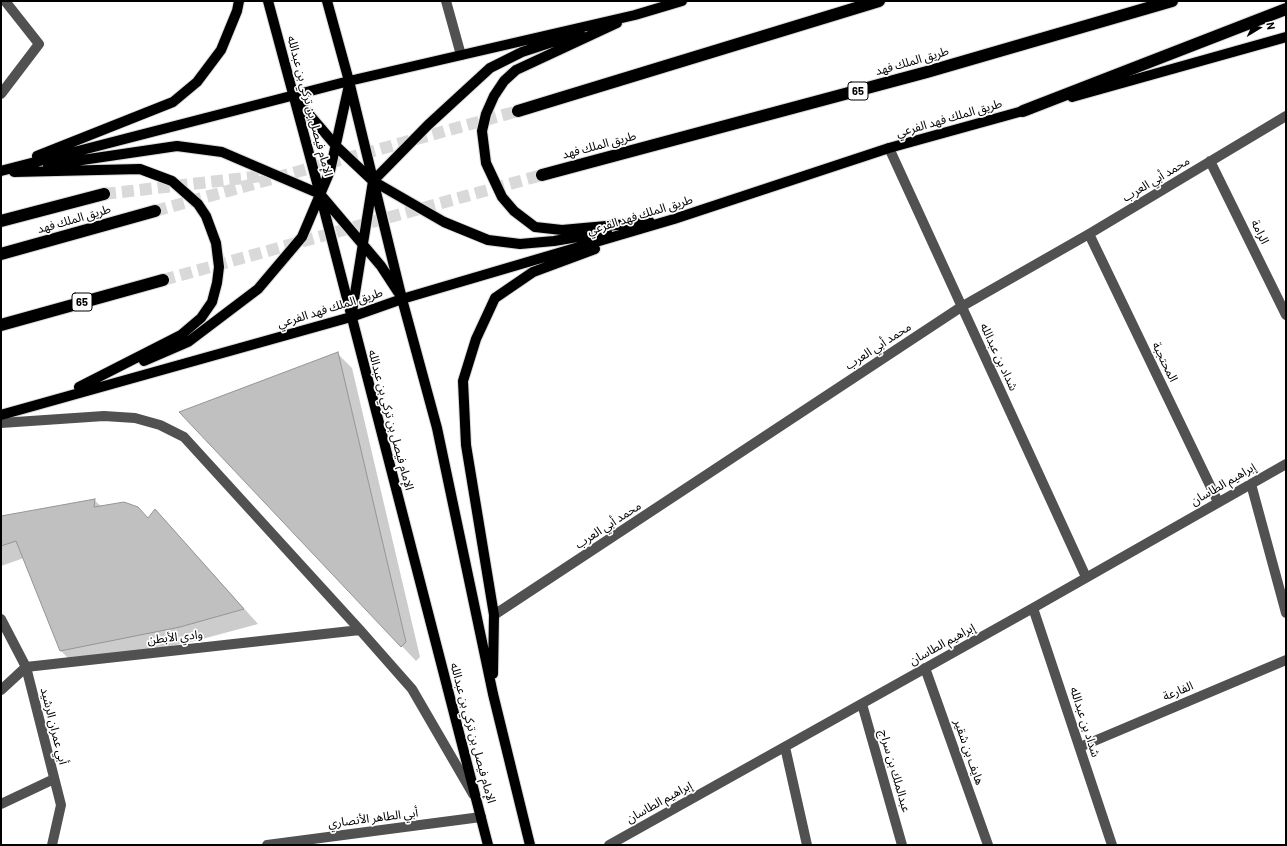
<!DOCTYPE html>
<meta charset="utf-8">
<style>
body{margin:0}
#map{position:relative;width:1287px;height:846px;overflow:hidden;background:#fff;font-family:Barlow,sans-serif}
canvas{display:block}
.frame{position:absolute;inset:0;border:2px solid #000;pointer-events:none}
.north{position:absolute;left:1239px;top:8px;width:40px;height:40px;-webkit-text-stroke:3px #fff;paint-order:stroke;rotate:80deg;font-size:11px;font-weight:700;line-height:16px;text-align:center;color:#000}
.north::after{content:'';display:block;margin:auto;width:14px;height:18px;background:#000;clip-path:polygon(50% 0,100% 100%,50% 72%,0 100%)}
</style>
<div id="map">
<canvas width="1287" height="846"></canvas>
<div class="frame"></div>
<div class="north">N</div>
</div>
<script>
const g = document.querySelector('canvas').getContext('2d');
g.lineJoin = 'round';
function fill(path, color) {
  g.fillStyle = color;
  g.fill(path, 'evenodd');
}
function toPath(rows) {
  const path = new Path2D();
  for (const r of rows) {
    path.moveTo(r[0], r[1]);
    for (let i = 2; i < r.length; i += 2) path.lineTo(r[i], r[i + 1]);
  }
  return path;
}
function trace(path, color, width, dash) {
  g.strokeStyle = color;
  g.lineWidth = width;
  g.lineCap = dash ? 'butt' : 'round';
  g.setLineDash(dash || []);
  g.stroke(path);
}
function drawText(font, color, halo, rows, align = 'center') {
  g.font = font + ' Barlow,"Noto Sans Arabic",sans-serif';
  g.lineWidth = 3.5;
  g.setLineDash([]);
  g.textBaseline = 'middle';
  g.strokeStyle = halo;
  g.fillStyle = color;
  for (const [text, x, y, turn = 0] of rows) {
    g.save();
    g.translate(x, y);
    g.rotate((+turn || 0) * Math.PI / 180);
    g.textAlign = isNaN(turn) ? turn : align;
    if (halo) g.strokeText(text, 0, 0);
    g.fillText(text, 0, 0);
    g.restore();
  }
}
const shadow = toPath([
 [337,353,352,368,420,657,416,661,181,413],
 [94,500,101,506,148,519,156,510,258,624,195,641,76,666,61,651,24,558,1,566,1,517]
]);
const building = toPath([
 [338,352,406,642,401,647,179,412,338,352],
 [95,499,94,507,124,502,138,507,148,518,155,509,244,609,180,627,60,651,16,541,1,546,1,516,95,499]
]);
const highwayTunnel = toPath([
 [104,194,262,176],
 [155,211,518,111],
 [163,280,542,175]
]);
const minor = toPath([
 [446,1,461,55],
 [1,94,39,44,5,1],
 [889,148,1086,577],
 [1210,161,1286,315],
 [1089,234,1218,502],
 [1,423,104,416,135,418,160,425,184,437,360,630,412,689,473,794],
 [1251,484,1286,613],
 [1033,608,1112,845],
 [494,615,961,307,1089,234,1286,116],
 [1,619,26,667,61,805,52,845],
 [925,668,988,845],
 [1,690,26,667,360,630],
 [862,704,902,845],
 [785,747,807,845],
 [1080,747,1286,660],
 [1,804,54,779],
 [267,845,481,817],
 [609,845,1033,608,1286,464]
]);
const major = toPath([
 [268,1,320,194,488,845],
 [327,1,349,81,402,299,437,428,493,694,530,845],
 [617,23,516,70,504,81,494,96,486,114,482,131,486,163,502,197,514,211,535,227,562,230,650,222],
 [1072,97,1286,37],
 [295,98,337,147,373,181,444,222,488,240,520,244,554,241,607,232],
 [37,156,173,102,197,82,221,50,237,11,239,1],
 [48,165,177,146,222,152,320,194,381,266,398,292],
 [1,171,349,81,635,15,682,1],
 [14,172,140,169,172,181,198,204,206,216,216,243,219,267,217,283,212,302,201,318,181,335,79,387],
 [352,312,373,181,428,125,490,68,522,52,580,33],
 [144,361,188,342,258,289,302,237,330,171,349,85],
 [1,415,351,317,402,299,674,219,889,148,1030,109],
 [493,674,494,615,466,445,463,381,476,339,495,298,533,272,595,249]
]);
const highway = toPath([
 [518,111,879,1],
 [1023,111,1286,9],
 [542,175,927,72,1172,1],
 [1,221,104,194],
 [1,254,155,211],
 [1,325,163,280]
]);
const shields = [
 [858,91,20],
 [82,302,20]
];
const shieldNames = [
 ["65",858,91],
 ["65",82,302]
];
const streetNames = [
 ["طريق الملك فهد",912,61,-16],
 ["الإمام فيصل بن تركي بن عبدالله",310,106,75],
 ["طريق الملك فهد الفرعي",949,118,-16],
 ["طريق الملك فهد",599,145,-15],
 ["محمد أبي العرب",1156,179,-31],
 ["طريق الملك فهد الفرعي",640,215,-17],
 ["طريق الملك فهد",74,219,-16],
 ["الرامة",1260,232,64],
 ["طريق الملك فهد الفرعي",330,308,-17],
 ["محمد أبي العرب",878,346,-33],
 ["شداد بن عبدالله",999,357,65],
 ["المحتجبة",1165,362,64],
 ["الإمام فيصل بن تركي بن عبدالله",391,420,75],
 ["إبراهيم الطاسان",1223,484,-30],
 ["محمد أبي العرب",608,525,-33],
 ["وادي الأبطن",175,637,-6],
 ["إبراهيم الطاسان",942,644,-29],
 ["الفارعة",1178,691,-23],
 ["شداد بن عبدالله",1085,722,72],
 ["أبي عمران الرشيد",54,726,76],
 ["الإمام فيصل بن تركي بن عبدالله",473,733,75],
 ["هايف بن شقير",969,752,71],
 ["عبدالملك بن سراج",895,771,74],
 ["إبراهيم الطاسان",659,802,-29],
 ["أبي الطاهر الأنصاري",373,818,-7]
];
fill(shadow, '#0003');
fill(building, '#c0c0c0');
trace(building, '#959595', 1);
trace(highwayTunnel, '#d9d9d9', 12, [12, 6]);
trace(major, '#dbdbdb', 12);
trace(highway, '#dbdbdb', 14);
trace(minor, '#515151', 10);
trace(major, '#000', 10);
trace(highway, '#000', 12);
for (const [x, y, w] of shields) {
  const box = new Path2D();
  box.roundRect(x - w / 2, y - 9, w, 18, 3);
  g.fillStyle = '#fff';
  g.fill(box);
  trace(box, '#000', 1);
}
drawText('bold 11px', '#000', null, shieldNames);
drawText('12px', '#000', '#fff', streetNames);
</script>
